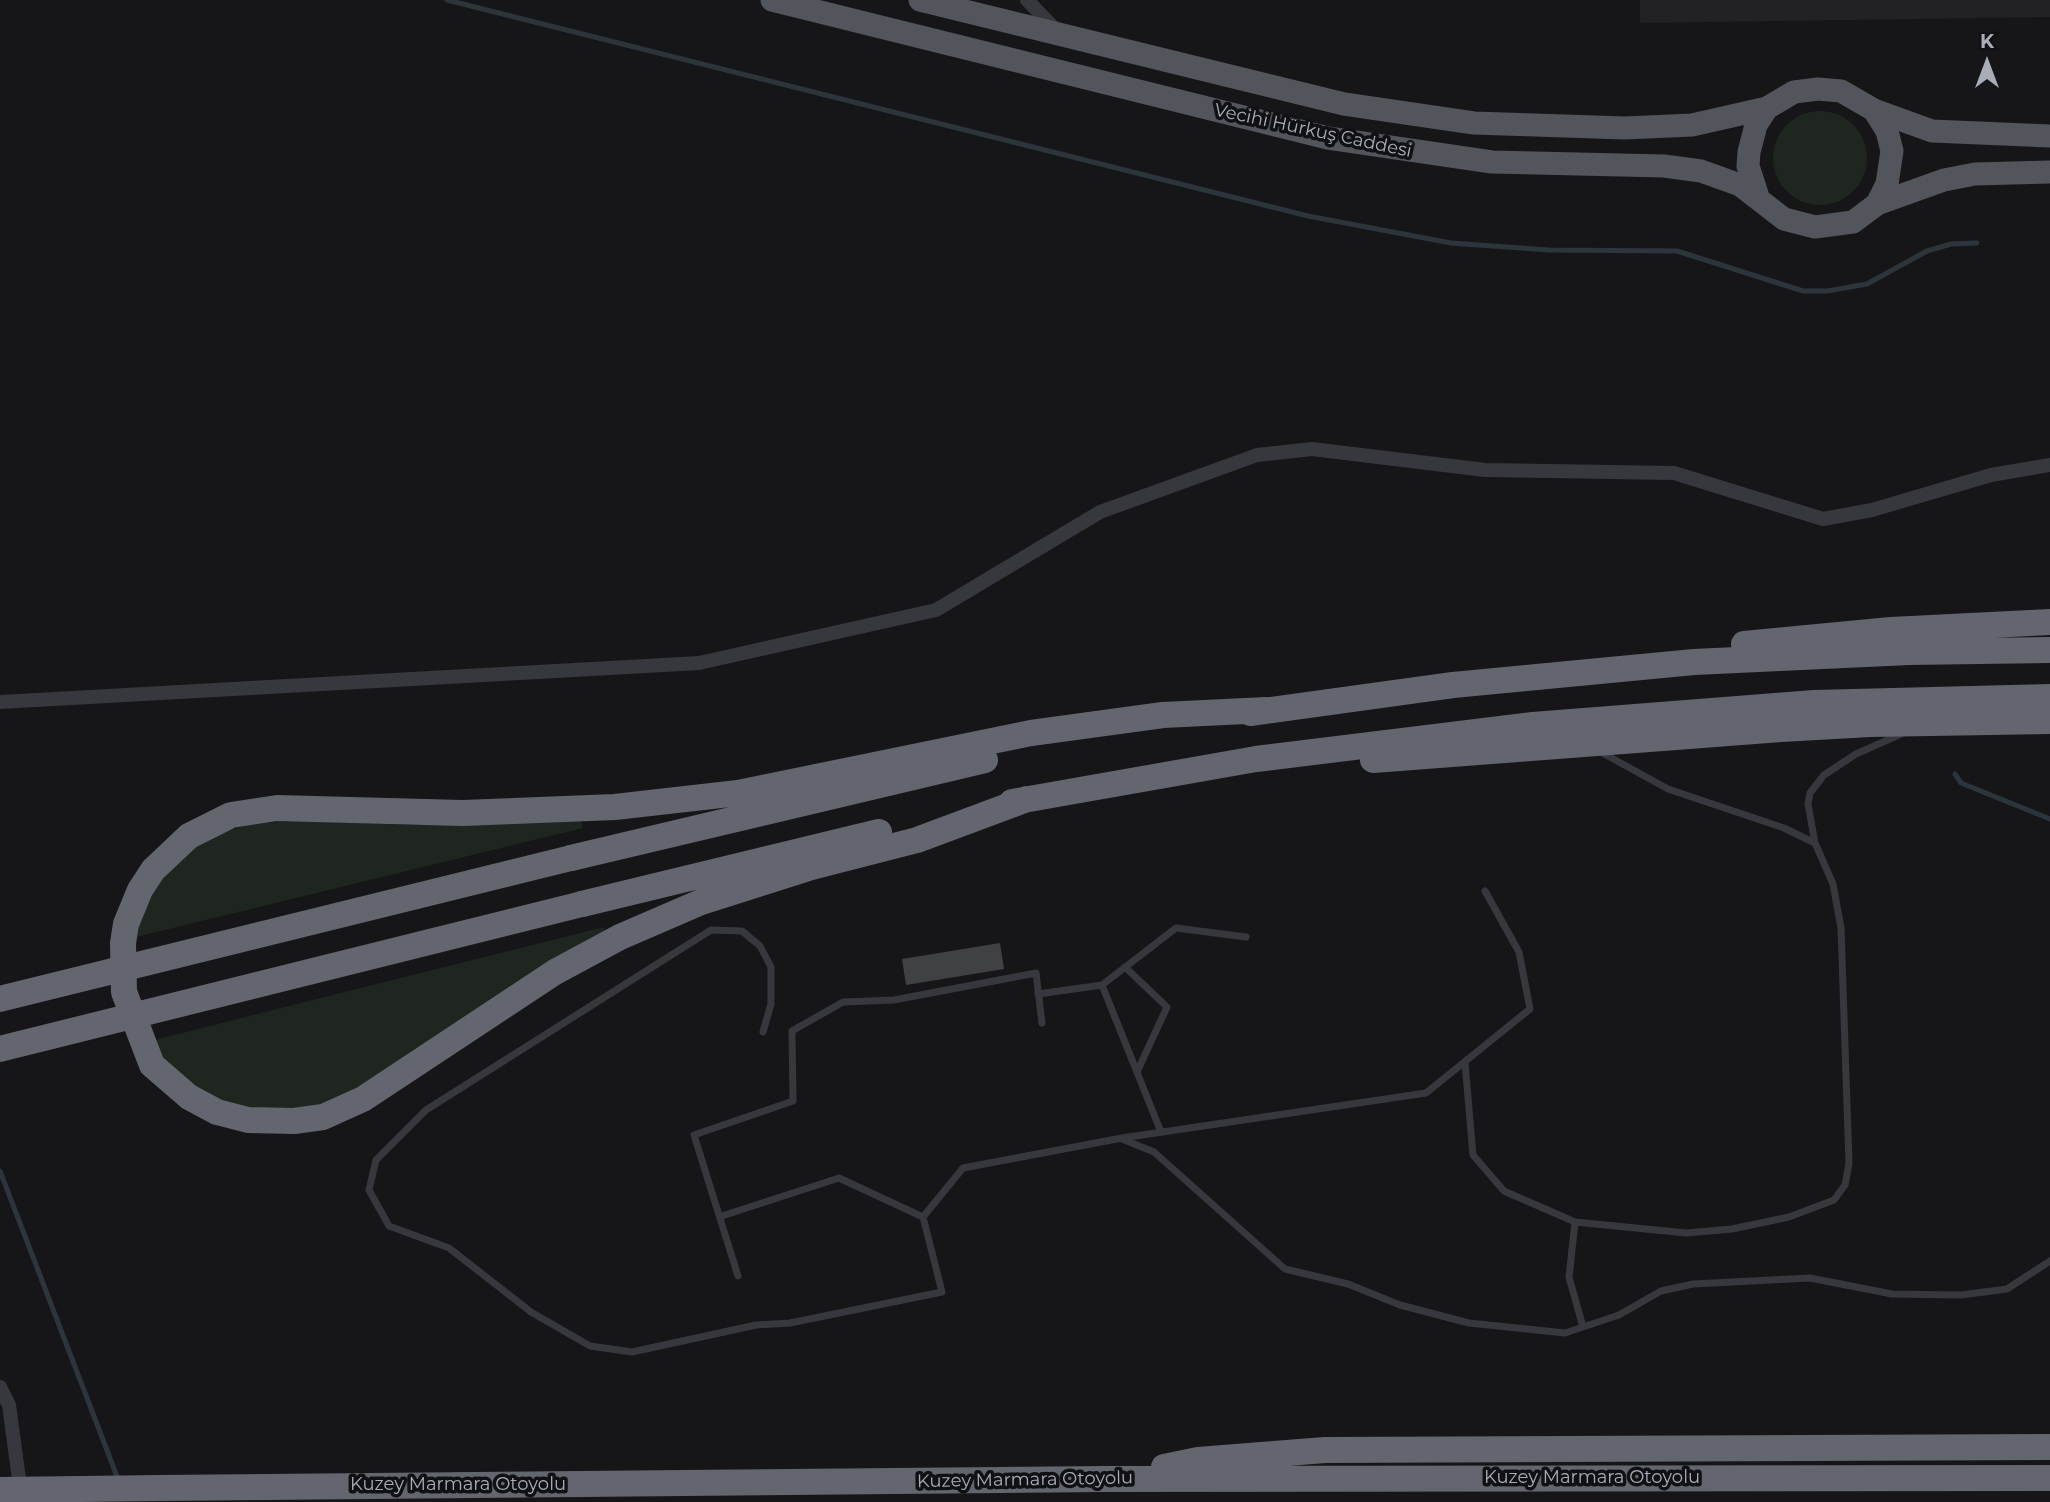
<!DOCTYPE html>
<meta charset="utf-8">
<style>
body{margin:0}
#map{position:relative;width:2050px;height:1502px;overflow:hidden;background:#161618;font-family:Montserrat,sans-serif}
canvas{display:block}
.north{position:absolute;left:1952px;top:28px;width:70px;height:70px;-webkit-text-stroke:5px #111113;paint-order:stroke;rotate:0deg;font-size:19px;font-weight:700;line-height:28px;text-align:center;color:#a8adb8}
.north::after{content:'';display:block;margin:auto;width:24px;height:32px;background:#a8adb8;clip-path:polygon(50% 0,100% 100%,50% 72%,0 100%)}
</style>
<div id="map">
<canvas width="2050" height="1502"></canvas>
<div class="north">K</div>
</div>
<script>
const g = document.querySelector('canvas').getContext('2d');
g.lineJoin = 'round';
function fill(path, color) {
  g.fillStyle = color;
  g.fill(path, 'evenodd');
}
function toPath(rows) {
  const path = new Path2D();
  for (const r of rows) {
    if (r.length === 3) {
      path.moveTo(r[0] + r[2], r[1]);
      path.arc(r[0], r[1], r[2], 0, 2 * Math.PI);
      continue;
    }
    path.moveTo(r[0], r[1]);
    for (let i = 2; i < r.length; i += 2) path.lineTo(r[i], r[i + 1]);
  }
  return path;
}
function trace(path, color, width, dash) {
  g.strokeStyle = color;
  g.lineWidth = width;
  g.lineCap = dash ? 'butt' : 'round';
  g.setLineDash(dash || []);
  g.stroke(path);
}
function drawText(font, color, halo, rows, align = 'center') {
  g.font = font + ' Montserrat,sans-serif';
  g.lineWidth = 7;
  g.setLineDash([]);
  g.textBaseline = 'middle';
  g.strokeStyle = halo;
  g.fillStyle = color;
  for (const [text, x, y, turn = 0] of rows) {
    g.save();
    g.translate(x, y);
    g.rotate((+turn || 0) * Math.PI / 180);
    g.textAlign = isNaN(turn) ? turn : align;
    if (halo) g.strokeText(text, 0, 0);
    g.fillText(text, 0, 0);
    g.restore();
  }
}
const built = toPath([
 [1640,0,2050,0,2050,17,1640,23]
]);
const green = toPath([
 [1820,158,47],
 [298,820,406,825,581,821,583,828,132,938,158,883,202,840,246,825],
 [604,927,607,935,348,1098,276,1115,205,1098,168,1065,150,1041]
]);
const stream = toPath([
 [447,0,1308,216,1451,243,1549,250,1677,251,1803,291,1827,291,1867,284,1927,251,1951,244,1977,243],
 [1955,774,1961,783,2050,819],
 [0,1171,118,1479]
]);
const building = toPath([
 [1000,943,1004,969,906,985,902,959]
]);
const lane = toPath([
 [1599,751,1668,789,1784,828,1815,843,1808,804,1810,793,1824,775,1856,754,1901,734],
 [1125,967,1167,1007,1137,1072],
 [1102,985,1161,1132],
 [1038,994,1102,985,1176,928,1246,937],
 [763,1032,771,1004,771,967,760,946,742,931,711,930,426,1110,376,1160,369,1190,389,1226,449,1248,531,1312,590,1346,632,1352,756,1325,790,1323,942,1292,923,1217,963,1168,1122,1138,1426,1093,1530,1009,1519,952,1485,891],
 [1465,1063,1473,1155,1504,1191,1575,1222,1686,1233,1732,1229,1789,1217,1834,1200,1845,1185,1849,1163,1841,928,1833,884,1815,843],
 [1122,1139,1154,1152,1285,1269,1348,1284,1400,1305,1469,1323,1565,1333,1619,1315,1661,1291,1693,1284,1810,1278,1892,1294,1961,1295,2007,1289,2050,1261],
 [722,1216,839,1178,923,1217],
 [1575,1222,1569,1277,1583,1327],
 [738,1276,694,1135,793,1101,792,1031,843,1002,894,1000,1036,973,1042,1023]
]);
const street = toPath([
 [1027,0,1057,31],
 [0,702,699,663,936,610,1100,512,1257,455,1312,449,1485,470,1674,473,1823,519,1872,510,1991,475,2050,465],
 [0,1387,9,1405,21,1494]
]);
const primary = toPath([
 [772,0,1328,138,1492,162,1664,166,1701,171,1740,185,1784,219,1815,227,1853,222,1877,204,1944,180,1975,174,2050,172],
 [920,0,1344,104,1474,123,1625,128,1692,125,1767,108,1794,92,1818,89,1841,91,1874,110,1932,131,2050,136],
 [1874,110,1887,131,1892,151,1887,184,1877,204],
 [1758,197,1748,166,1749,152,1756,125,1767,108]
]);
const highway = toPath([
 [1744,644,1891,630,2050,622],
 [1250,713,1453,685,1694,662,1909,652,2050,650],
 [1373,760,1781,729,1870,724,2050,721],
 [1027,799,917,840,808,868,701,902,620,937,555,972,363,1099,323,1117,294,1121,248,1120,217,1112,189,1097,152,1065,124,992,123,943,126,924,140,890,153,870,189,836,231,815,277,808,463,813,615,807,738,793,1031,733,1163,715,1266,710],
 [1012,802,1256,759,1533,725,1814,703,2050,697],
 [571,858,985,760],
 [582,904,879,832],
 [1164,1467,1198,1460,1325,1450,2050,1447],
 [161,1488,1104,1479,2050,1478]
]);
const highwayBridge = toPath([
 [0,999,571,858],
 [0,1049,582,904],
 [0,1490,161,1488]
]);
const streetNames = [
 ["Vecihi Hürkuş Caddesi",1313,131,12],
 ["Kuzey Marmara Otoyolu",1592,1478],
 ["Kuzey Marmara Otoyolu",1025,1480,-1],
 ["Kuzey Marmara Otoyolu",458,1485]
];
fill(built, '#222225');
fill(green, '#1e261f');
trace(stream, '#2c353c', 5);
fill(building, '#404145');
trace(lane, '#37383d', 7);
trace(street, '#37383d', 14);
trace(primary, '#53555c', 23);
trace(highway, '#63666e', 26);
trace(highwayBridge, '#63666e', 26);
drawText('18px', '#a8adb8', '#111113', streetNames);
</script>
